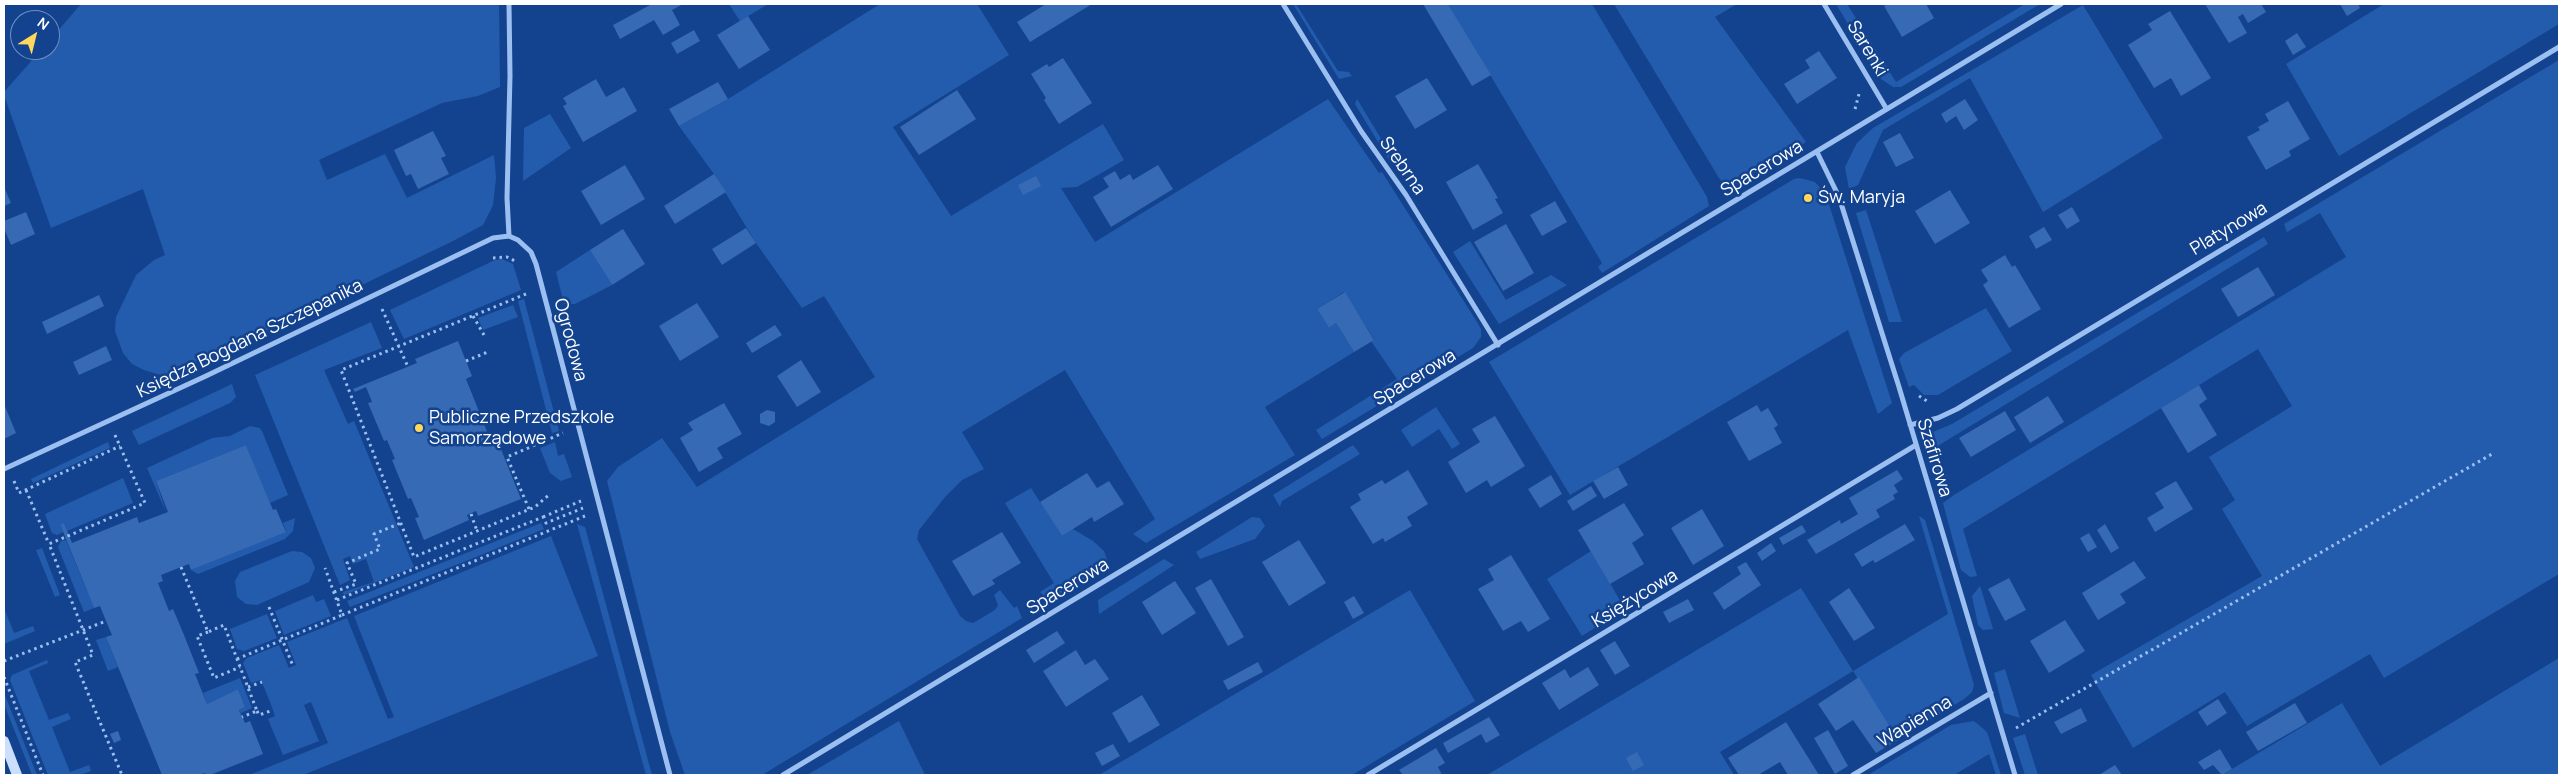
<!DOCTYPE html>
<meta charset="utf-8">
<style>
body{margin:0}
#map{position:relative;width:2563px;height:779px;overflow:hidden;background:#13438e;font-family:Manrope,sans-serif}
canvas{display:block}
.frame{position:absolute;inset:0;border:5px solid #fff;pointer-events:none}
.north{position:absolute;left:10px;top:10px;width:50px;height:50px;box-sizing:border-box;background:#13438e;border:1px solid #718ebb;border-radius:50%;rotate:36deg;font-size:14px;font-weight:700;line-height:20px;text-align:center;color:#fff}
.north::after{content:'';display:block;margin:auto;width:18px;height:22px;background:#ffd75d;clip-path:polygon(50% 0,100% 100%,50% 72%,0 100%)}
</style>
<div id="map">
<canvas width="2563" height="779"></canvas>
<div class="frame"></div>
<div class="north">N</div>
</div>
<script>
const g = document.querySelector('canvas').getContext('2d');
g.lineJoin = 'round';
function fill(path, color) {
  g.fillStyle = color;
  g.fill(path, 'evenodd');
}
function toPath(rows) {
  const path = new Path2D();
  for (const r of rows) {
    path.moveTo(r[0], r[1]);
    for (let i = 2; i < r.length; i += 2) path.lineTo(r[i], r[i + 1]);
  }
  return path;
}
function trace(path, color, width, dash) {
  g.strokeStyle = color;
  g.lineWidth = width;
  g.lineCap = dash ? 'butt' : 'round';
  g.setLineDash(dash || []);
  g.stroke(path);
}
function drawText(font, color, halo, rows, align = 'center') {
  g.font = font + ' Manrope,sans-serif';
  g.lineWidth = 5;
  g.setLineDash([]);
  g.textBaseline = 'middle';
  g.strokeStyle = halo;
  g.fillStyle = color;
  for (const [text, x, y, turn = 0] of rows) {
    g.save();
    g.translate(x, y);
    g.rotate((+turn || 0) * Math.PI / 180);
    g.textAlign = isNaN(turn) ? turn : align;
    if (halo) g.strokeText(text, 0, 0);
    g.fillText(text, 0, 0);
    g.restore();
  }
}
const green = toPath([
 [81,4,499,4,500,87,478,96,442,103,319,160,327,180,385,154,407,198,494,155,496,178,493,205,483,225,451,242,200,363,200,360,164,376,144,370,132,364,123,353,115,331,116,317,136,275,154,260,165,255,143,189,51,228,4,95,4,92,41,50,50,50,50,40],
 [729,4,768,4,740,21],
 [880,4,977,4,1009,55,893,127,951,216,1103,124,1124,160,1077,187,1061,188,1095,242,1328,99,1379,173,1382,172,1477,322,1481,329,1481,337,1473,348,1322,439,1316,430,1397,379,1371,341,1374,339,1344,292,1317,309,1329,328,1336,323,1354,352,1265,407,1295,455,1146,543,1133,534,1155,519,1065,370,962,432,984,469,962,480,945,497,919,530,917,539,960,616,966,621,973,623,995,610,998,605,994,595,1000,590,1014,608,1017,606,1022,618,762,775,685,775,670,732,607,481,618,467,662,438,697,487,875,377,824,296,802,308,756,243,714,174,679,126,728,99],
 [1293,4,1296,4,1338,71,1349,72,1352,76,1339,79],
 [1448,4,1592,4,1707,197,1709,206,1602,273,1598,267,1602,263],
 [1614,4,1737,4,1715,17,1806,142,1729,188,1719,178],
 [1836,4,1847,4,1896,82,2025,4,2040,4,1901,87,1893,87,1881,79],
 [2384,4,2559,4,2559,24,2339,156,2286,64],
 [2083,5,2163,138,2043,212,1970,78,1883,130,1858,185,1849,189,1845,167,1857,143,1873,128],
 [2559,60,2559,574,2384,678,2370,654,2247,726,2225,692,2133,748,2091,675,2262,576,2222,509,2235,500,2209,457,2292,406,2258,349,1963,529,1977,576,1970,577,1961,570,1943,503,1954,495,2346,257,2320,213,2287,232,2284,224],
 [1357,99,1391,155,1399,150,1401,153,1389,160,1355,104],
 [550,114,571,148,523,181,524,128],
 [1800,178,1815,182,1826,195,1892,403,1878,414,1848,330,1570,495,1489,362,1794,179],
 [1866,210,1896,303,1902,322,1889,322,1856,213],
 [2264,237,2268,244,1936,447,1947,476,1935,480,1926,446,1933,432,1952,424],
 [1470,241,1506,300,1551,275,1567,285,1499,324,1453,252],
 [590,250,612,285,575,304,564,304,556,272],
 [502,259,513,264,521,290,404,339,390,310,495,260],
 [524,299,559,431,552,433,518,301],
 [513,305,518,317,483,330,478,318],
 [1986,308,2012,351,1938,395,1924,395,1914,385,1909,387,1899,359,1904,353],
 [371,322,382,348,324,370,348,424,354,421,414,567,344,595,343,592,374,582,366,559,353,564,350,556,343,559,350,580,340,585,255,375],
 [232,384,236,397,230,403,139,445,132,431],
 [1436,407,1460,444,1452,449,1439,429,1412,447,1401,430],
 [250,426,260,428,262,431,288,495,270,503,246,445,156,481,166,512,147,468,212,438,230,436],
 [108,442,110,448,33,483,31,479],
 [555,442,558,456,564,454,572,477,561,481,550,473,540,448],
 [1353,445,1360,454,1282,501,1280,507,1273,495],
 [123,478,133,503,67,531,64,523,60,524,63,532,57,535,52,533,45,514],
 [1031,488,1062,536,1073,529,1093,541,1104,551,1109,566,1050,602,1040,592,1054,583,1005,503],
 [1919,516,1925,520,1974,685,1972,692,1964,699,1898,740,1853,671,1720,752,1734,775,1487,775,1801,588,1853,671,1948,614],
 [1252,517,1260,518,1265,526,1255,539,1200,559,1196,552],
 [295,518,293,531,285,539,198,574,191,570,286,531,283,523],
 [541,523,544,529,476,557,350,607,347,601],
 [577,524,585,527,652,775,646,775],
 [551,536,598,656,303,775,249,775,328,743,311,702,304,705,319,741,283,755,268,719,275,716,272,707,261,680,251,683,243,663,247,658,279,645,289,668,296,665,287,642,347,618,388,719,394,717,354,616],
 [66,540,94,608,84,612,58,547,61,541],
 [42,548,60,595,55,597,36,550],
 [292,551,302,552,311,558,315,568,309,582,257,605,246,604,237,597,235,581,240,572],
 [1591,551,1625,609,1582,636,1547,579],
 [1164,559,1174,565,1099,614,1098,600],
 [1980,586,1982,592,1993,629,1983,630,1978,625,1972,596],
 [1410,590,1475,701,1352,775,1099,775],
 [313,595,316,602,324,599,331,616,284,635,275,611],
 [4,608,14,633,33,626,35,631,4,644],
 [267,614,277,638,244,651,237,649,230,629],
 [106,637,118,667,108,671,96,640],
 [2559,658,2559,775,2222,775,2342,703,2380,766],
 [47,660,48,663,29,671,49,720,68,713,71,719,52,727,70,772,89,765,91,771,80,775,48,775,10,680,12,675],
 [2005,669,2020,718,2004,713,1994,673],
 [240,678,252,708,241,713,239,710,245,707,238,689,207,704,203,693],
 [4,693,37,775,32,775,4,704],
 [899,721,925,775,807,775],
 [1974,721,1987,732,2001,775,1996,775,1989,754,1954,775,1868,775,1951,725],
 [2025,734,2038,775,2025,775,2013,738]
]);
const building = toPath([
 [652,4,683,4,672,10,680,25,663,35,654,20,620,39,613,25],
 [1046,4,1092,4,1030,42,1017,22],
 [1423,4,1448,4,1491,75,1472,86],
 [1888,4,1926,4,1934,18,1902,37,1884,6],
 [2205,4,2261,4,2266,12,2248,23,2243,14,2238,17,2247,33,2229,43],
 [2340,4,2358,4,2360,8,2347,16],
 [2170,11,2211,78,2181,96,2171,78,2154,88,2128,45,2152,30,2148,24],
 [748,16,770,50,739,69,717,35],
 [694,30,700,41,677,54,671,43],
 [2297,33,2306,47,2293,55,2285,41],
 [1819,51,1837,78,1797,104,1784,84,1810,68,1805,60],
 [1063,58,1092,103,1059,124,1044,100,1046,98,1031,74,1047,64,1049,67],
 [1427,78,1447,110,1415,129,1395,96],
 [596,79,606,97,624,87,637,111,583,142,563,106,567,104,563,98],
 [718,82,728,99,679,126,669,109],
 [957,90,976,119,919,155,900,127],
 [1965,99,1978,120,1964,130,1956,116,1946,123,1941,114],
 [2288,101,2310,139,2289,151,2291,156,2266,170,2247,137,2260,130,2258,127,2269,121,2265,114],
 [433,131,446,156,441,158,449,174,418,189,411,174,406,176,394,150],
 [1900,133,1914,158,1896,167,1883,142],
 [1478,164,1498,198,1495,199,1503,213,1473,230,1446,182],
 [625,165,645,199,601,225,581,191],
 [1158,165,1173,189,1111,227,1093,197,1109,187,1103,178,1115,171,1120,180,1130,174,1133,180],
 [714,174,726,192,675,224,664,206],
 [1036,176,1041,186,1023,195,1018,185],
 [4,187,11,203,4,206],
 [1950,190,1970,223,1935,244,1915,211],
 [1555,201,1567,222,1542,236,1530,215],
 [2072,207,2080,221,2067,229,2058,215],
 [26,212,35,234,11,245,4,228,4,221],
 [1506,224,1534,273,1503,291,1474,242],
 [2044,227,2052,240,2036,249,2029,236],
 [746,228,756,243,722,265,712,249],
 [623,229,645,264,612,285,590,250],
 [2005,255,2012,267,2015,265,2041,309,2009,328,1983,285,1988,281,1981,270],
 [2258,267,2275,295,2238,317,2221,289],
 [1345,292,1374,340,1354,352,1336,323,1329,328,1317,309],
 [99,295,104,306,47,334,42,322],
 [697,303,719,337,680,361,659,326],
 [775,325,782,335,752,353,746,343],
 [458,341,472,376,466,379,488,434,494,432,521,499,478,516,476,511,467,515,469,520,424,540,415,518,419,517,411,498,408,499,392,460,395,459,387,440,384,441,368,403,372,402,366,387,355,392,353,389,417,363,415,359],
 [106,346,112,360,79,375,73,362],
 [801,360,821,392,797,407,777,376],
 [2199,385,2207,399,2199,405,2217,435,2188,453,2161,408],
 [2048,396,2064,422,2030,443,2014,417],
 [724,403,742,434,717,448,723,458,699,472,680,438,693,430,688,423],
 [4,404,16,433,4,439],
 [1757,405,1761,412,1768,408,1778,425,1774,428,1782,443,1749,461,1727,422],
 [767,410,775,412,775,422,769,426,760,423,760,414],
 [2005,411,2016,430,1971,457,1959,438],
 [1495,416,1525,466,1491,487,1487,480,1466,493,1448,462,1480,442,1472,429],
 [246,445,273,510,276,509,286,532,191,570,189,564,181,567,161,575,163,581,158,583,169,611,173,609,184,635,199,673,195,674,207,704,238,689,245,707,239,710,245,723,250,721,263,754,210,775,206,775,205,773,199,775,162,775,106,637,112,635,106,621,100,606,94,608,60,524,64,523,72,543,137,517,139,523,168,512,156,481],
 [1618,467,1628,485,1604,499,1593,481],
 [1408,470,1428,504,1407,517,1412,526,1385,542,1383,538,1373,544,1350,507,1361,500,1358,494,1382,480,1385,484],
 [1897,470,1903,479,1894,485,1898,492,1893,495,1895,499,1876,510,1880,517,1816,554,1807,540,1840,520,1841,524,1858,514,1849,498],
 [1087,473,1097,488,1109,481,1124,504,1094,522,1092,517,1062,536,1040,502],
 [1551,475,1562,494,1540,508,1528,489],
 [2176,481,2193,509,2155,532,2147,518,2164,508,2155,493],
 [1591,486,1597,496,1573,511,1567,501],
 [1624,503,1644,535,1632,543,1644,564,1610,584,1578,530],
 [1702,509,1724,546,1693,565,1671,528],
 [1905,524,1915,540,1875,563,1873,560,1862,567,1854,554],
 [2105,524,2119,548,2111,553,2097,530],
 [1802,525,1806,532,1783,545,1779,538],
 [1002,532,1021,563,992,580,995,584,973,596,952,561],
 [2089,533,2097,547,2088,552,2080,538],
 [1299,540,1326,583,1289,606,1262,562],
 [1771,543,1776,551,1762,561,1757,553],
 [1511,555,1550,619,1528,632,1521,621,1503,631,1478,589,1494,580,1488,569],
 [2134,561,2146,578,2120,594,2126,603,2098,620,2082,593],
 [1746,562,1761,585,1724,610,1713,593,1741,574,1737,567],
 [2009,578,2026,610,2005,621,1988,589],
 [1211,579,1244,637,1228,646,1195,588],
 [1175,581,1196,613,1162,635,1142,602],
 [1849,588,1875,628,1854,641,1829,602],
 [1354,596,1364,613,1353,619,1344,602],
 [1688,599,1694,610,1669,623,1663,612],
 [2065,620,2085,651,2049,673,2030,641],
 [1057,631,1065,643,1034,663,1026,650],
 [1615,641,1630,666,1615,675,1600,650],
 [1076,650,1085,665,1095,659,1109,679,1066,707,1043,671],
 [1258,662,1263,672,1228,690,1223,681],
 [1588,667,1599,685,1559,710,1542,683,1565,669,1570,678],
 [1859,677,1898,740,1876,753,1853,720,1836,731,1818,704],
 [1142,695,1160,725,1129,743,1112,713],
 [2218,699,2227,713,2207,726,2198,712],
 [2295,703,2307,723,2258,751,2246,732],
 [2081,708,2087,721,2061,734,2054,722],
 [1489,717,1500,735,1486,743,1481,734,1448,753,1443,743],
 [1786,722,1819,775,1788,775,1780,762,1758,775,1739,775,1728,758],
 [1828,730,1848,766,1835,774,1814,738],
 [118,731,121,740,114,743,110,734],
 [1113,744,1120,756,1102,766,1095,753],
 [1436,748,1445,763,1438,767,1442,775,1403,775,1399,770],
 [2220,749,2232,769,2222,775,2213,765,2204,770,2198,762],
 [1637,752,1644,765,1633,771,1626,758],
 [2115,765,2122,775,2099,775]
]);
const path = toPath([
 [1855,109,1859,94],
 [493,258,507,257,515,261],
 [526,294,341,370,414,557,535,507,550,494],
 [382,309,408,367],
 [473,316,484,335],
 [466,361,490,351],
 [1919,396,1930,403],
 [115,435,145,503,49,544,93,655,75,662,122,775],
 [14,481,19,493,120,446],
 [26,490,49,544],
 [529,509,507,457,563,433],
 [471,514,477,531],
 [543,517,581,501],
 [181,567,208,632,224,625,257,711,242,717],
 [334,592,356,584,347,563,380,549,374,534,401,523],
 [337,600,543,517,546,523,583,508],
 [269,607,293,666],
 [342,615,585,516],
 [208,632,197,636,214,678,240,667],
 [237,659,342,615,325,568],
 [4,661,106,621],
 [4,677,43,775],
 [248,687,262,682],
 [257,711,259,715,273,710],
 [2016,728,2492,454]
]);
const minor = toPath([
 [1283,4,1361,131,1406,195,1498,345],
 [1824,4,1886,108],
 [1817,152,1839,197,1899,387,2015,775],
 [509,236,507,198,510,76,509,4],
 [1910,425,1938,418,1957,409,2559,47],
 [4,469,206,376,493,238,509,236,518,240,531,252,536,264,670,775],
 [783,775,2061,4],
 [1368,775,1916,445],
 [1853,775,1991,693]
]);
const secondary = toPath([
 [4,741,17,775]
]);
const markers = [
 [1808,198,5,"#ffd75d"],
 [419,428,5,"#ffd75d"]
];
const streetNames = [
 ["Sarenki",1867,49,59],
 ["Srebrna",1402,166,55],
 ["Spacerowa",1762,169,-31],
 ["Platynowa",2229,229,-31],
 ["Księdza Bogdana Szczepanika",250,339,-26],
 ["Ogrodowa",570,340,75],
 ["Spacerowa",1415,378,-31],
 ["Szafirowa",1934,458,73],
 ["Spacerowa",1068,587,-31],
 ["Księżycowa",1635,599,-31],
 ["Wapienna",1915,722,-31]
];
const poiNames = [
 ["Św. Maryja",1818,198],
 ["Publiczne Przedszkole",429,418],
 ["Samorządowe",429,439]
];
fill(green, '#245cad');
fill(building, '#366ab5');
trace(path, '#9cbff1', 3, [2.5, 4]);
trace(minor, '#9cbff1', 5);
trace(secondary, '#cbdefc', 10);
for (const [x, y, r, color] of markers) {
  const dot = new Path2D();
  dot.arc(x, y, r, 0, 2 * Math.PI);
  g.fillStyle = color;
  g.fill(dot);
  trace(dot, '#13438e', 2);
}
drawText('18px', '#fff', '#13438e', streetNames);
drawText('18px', '#fff', '#13438e', poiNames, 'left');
</script>
